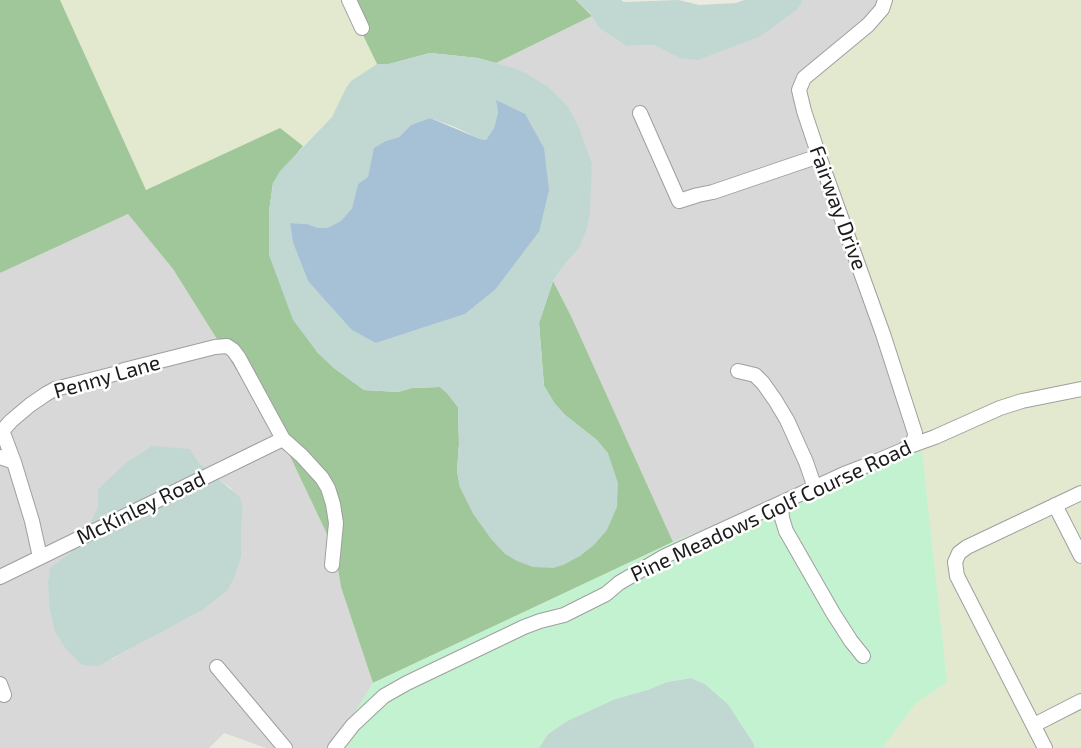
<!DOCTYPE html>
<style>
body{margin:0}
canvas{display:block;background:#ebeae1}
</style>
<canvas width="1081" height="748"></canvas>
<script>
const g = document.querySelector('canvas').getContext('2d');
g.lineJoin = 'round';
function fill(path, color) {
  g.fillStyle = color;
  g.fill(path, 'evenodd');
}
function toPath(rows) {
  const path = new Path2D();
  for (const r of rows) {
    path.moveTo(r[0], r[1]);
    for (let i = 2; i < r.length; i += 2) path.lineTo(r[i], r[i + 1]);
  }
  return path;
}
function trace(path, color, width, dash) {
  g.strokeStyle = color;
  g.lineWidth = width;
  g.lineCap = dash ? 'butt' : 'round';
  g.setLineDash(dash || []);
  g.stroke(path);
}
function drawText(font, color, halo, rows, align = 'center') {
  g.font = font + ' "Exo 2",sans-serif';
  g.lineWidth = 5;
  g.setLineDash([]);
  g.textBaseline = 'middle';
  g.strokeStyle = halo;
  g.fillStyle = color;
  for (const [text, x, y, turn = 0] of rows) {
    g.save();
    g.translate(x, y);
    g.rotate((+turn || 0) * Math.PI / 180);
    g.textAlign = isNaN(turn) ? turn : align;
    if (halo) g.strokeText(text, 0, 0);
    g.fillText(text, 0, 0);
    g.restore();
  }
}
const residential = toPath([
 [803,0,887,0,921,442,673,542,571,316,553,281,565,264,579,248,590,186,592,163,567,105,550,88,528,74,496,63,592,16,599,28,626,46,654,45,680,58,798,9],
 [128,214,173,269,289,454,335,551,341,587,373,683,333,748,266,748,224,733,209,748,0,748,0,273],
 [190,449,199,463,215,477,231,488,243,508,241,530,177,622,112,659,54,630,49,606,48,582,50,569,70,553,82,531,93,518,98,506,98,488]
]);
const farmland = toPath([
 [60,0,346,0,377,64,351,81,332,117,303,146,280,129,146,190],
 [887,0,1081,0,1081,748,882,748,915,704,947,682,921,442,803,103,806,88,822,67]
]);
const forest = toPath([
 [0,0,60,0,146,190,280,128,303,146,273,183,269,211,317,352,334,368,364,390,398,392,412,388,440,387,447,393,458,407,459,444,457,471,460,487,474,515,598,441,565,415,555,404,544,386,539,323,553,281,571,316,673,542,373,683,341,587,335,551,289,454,173,269,128,214,0,273],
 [346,0,576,0,592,16,496,63,478,58,430,53,389,64,377,64]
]);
const wetland = toPath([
 [576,0,621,0,624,2,679,0,699,5,736,3,744,0,803,0,798,9,759,37,698,60,680,58,654,45,626,46,599,28,590,13],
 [430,53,478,58,514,68,528,74,550,88,567,105,579,128,592,163,590,212,587,229,579,248,565,264,553,281,539,323,544,386,555,404,565,415,598,441,608,453,618,483,617,507,607,530,594,545,580,556,563,565,553,568,533,567,517,561,505,554,491,539,474,515,460,487,457,471,459,444,458,407,447,393,440,387,412,388,398,392,364,390,334,368,317,352,293,320,269,255,269,211,273,183,280,171,332,117,346,88,351,81,377,64,389,64],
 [496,101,539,232,495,290,465,314,376,343,308,281,293,243,290,223,307,224,317,228,327,228,341,221,352,208,358,184,368,178,372,166,386,141,399,137,411,125,430,118,455,127,480,139,486,140,494,128,498,111],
 [152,446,190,449,199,463,240,497,243,509,241,530,241,556,235,576,227,591,202,610,98,666,82,665,66,649,54,630,49,606,48,582,50,568,70,553,82,531,93,518,98,506,98,489,127,462],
 [691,678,705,684,728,704,754,744,755,748,539,748,548,734,567,721,615,699,647,690,667,682]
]);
const park = toPath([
 [921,442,947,682,915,704,882,748,755,748,754,744,728,704,705,684,691,678,667,682,647,690,615,699,567,721,548,734,539,748,333,748,373,683,673,542]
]);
const water = toPath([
 [496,100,525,114,544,148,549,190,539,232,495,290,465,314,376,343,352,330,308,281,293,243,290,223,307,224,318,228,327,228,341,221,352,208,358,184,368,177,374,148,386,141,399,137,411,125,430,118,480,139,486,140,494,128,498,112]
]);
const minor = toPath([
 [349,0,362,28],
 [885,0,882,9,868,25,804,78,799,90,804,111,819,156,883,334,915,433,915,437,910,446],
 [640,113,679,201,698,195,713,192,819,156],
 [738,371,755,375,763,383,775,400,787,420,806,462,815,488],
 [0,457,14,462,32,521,40,557],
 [14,462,3,433,3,430,11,421,30,405,46,394,55,389,118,373,124,370,215,347,227,346,233,350,239,358,283,439,302,456,322,478,328,488,333,504,336,523,332,565],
 [781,503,782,518,786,531,833,613,851,641,863,656],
 [1055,505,1081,556],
 [0,577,283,439],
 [217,667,285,748],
 [0,684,4,695],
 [1034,725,1081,701],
 [335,748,353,725,384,696,407,683,524,627,540,621,564,615,606,594,619,583,665,556,844,474,870,464,903,450,910,446,935,437,1000,408,1022,401,1081,389],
 [1045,748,957,576,955,562,959,553,967,547,1081,493]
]);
const streetNames = [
 ["Fairway Drive",838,208,70],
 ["Penny Lane",107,377,-16],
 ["McKinley Road",141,508,-26],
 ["Pine Meadows Golf Course Road",771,511,-25]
];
fill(residential, '#d9d8d8');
fill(farmland, '#e2e9ce');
fill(forest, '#9fc79a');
fill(wetland, '#c0d8d1');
fill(park, '#c2f2cf');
fill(water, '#a6c1d5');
trace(minor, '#9f9f9f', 16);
trace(minor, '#fff', 14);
drawText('21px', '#1b1b1b', '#fff', streetNames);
</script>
